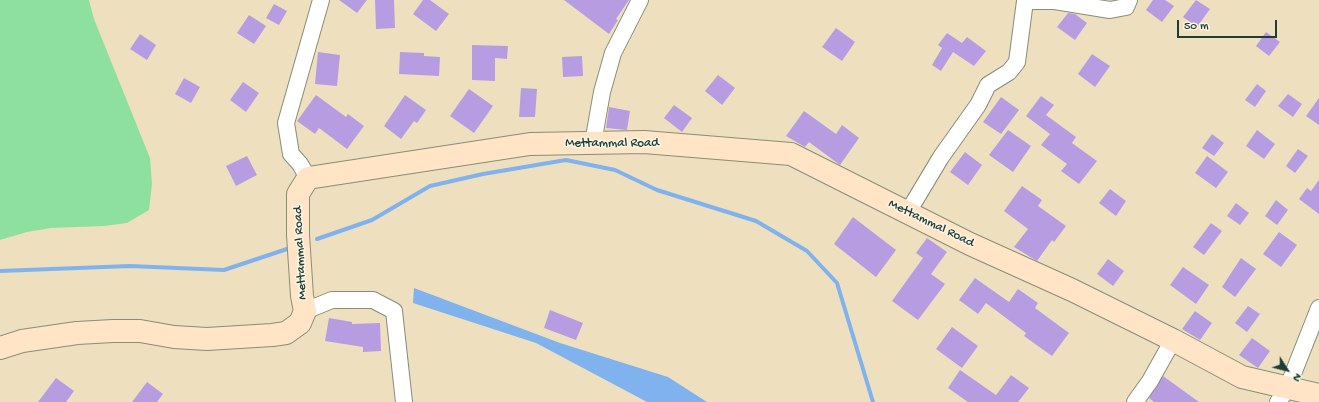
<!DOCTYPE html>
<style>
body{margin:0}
#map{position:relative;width:1319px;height:402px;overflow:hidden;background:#eee0bf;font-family:"Gochi Hand",sans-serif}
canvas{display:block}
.north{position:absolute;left:1267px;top:350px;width:40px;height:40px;-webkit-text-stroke:3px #fcf5e5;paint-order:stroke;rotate:126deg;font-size:11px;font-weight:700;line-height:16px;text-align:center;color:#1f3d34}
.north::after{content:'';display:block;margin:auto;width:14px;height:18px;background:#1f3d34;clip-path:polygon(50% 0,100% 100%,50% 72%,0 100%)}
.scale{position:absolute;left:1177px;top:20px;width:100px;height:18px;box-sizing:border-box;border:2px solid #1f3d34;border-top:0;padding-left:5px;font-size:12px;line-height:14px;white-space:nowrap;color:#1f3d34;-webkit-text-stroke:3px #fcf5e5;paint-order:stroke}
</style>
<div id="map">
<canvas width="1319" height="402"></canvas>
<div class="north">N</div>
<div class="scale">50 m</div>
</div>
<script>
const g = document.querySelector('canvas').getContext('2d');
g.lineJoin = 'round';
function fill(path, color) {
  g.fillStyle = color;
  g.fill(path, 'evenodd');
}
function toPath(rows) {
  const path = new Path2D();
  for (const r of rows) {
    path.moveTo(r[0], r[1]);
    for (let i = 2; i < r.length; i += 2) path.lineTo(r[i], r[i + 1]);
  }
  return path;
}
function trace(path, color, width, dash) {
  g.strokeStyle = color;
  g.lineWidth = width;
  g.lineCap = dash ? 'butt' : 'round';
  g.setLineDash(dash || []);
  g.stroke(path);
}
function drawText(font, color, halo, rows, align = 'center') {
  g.font = font + ' "Gochi Hand",sans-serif';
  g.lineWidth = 3;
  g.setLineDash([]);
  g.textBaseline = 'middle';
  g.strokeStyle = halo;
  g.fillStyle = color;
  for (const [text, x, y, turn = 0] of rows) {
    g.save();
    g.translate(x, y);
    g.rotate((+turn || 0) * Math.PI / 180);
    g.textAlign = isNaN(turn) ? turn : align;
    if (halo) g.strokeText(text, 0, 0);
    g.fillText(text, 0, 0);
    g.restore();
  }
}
const green = toPath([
 [0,0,89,0,94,19,150,158,152,184,149,210,127,223,104,226,51,228,27,232,0,240]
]);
const water = toPath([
 [414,288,560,343,668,377,707,402,647,402,536,343,413,303]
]);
const stream = toPath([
 [317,239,372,220,430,186,483,174,566,160,615,170,657,190,756,221,807,251,837,283,873,402],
 [0,271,130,266,224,270,293,247]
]);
const building = toPath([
 [339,0,367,0,357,13],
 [375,0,394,0,395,28,376,29],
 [423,0,430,0,449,14,436,31,413,14],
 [564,0,629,0,616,19,618,20,609,34],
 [1153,0,1165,0,1174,6,1162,22,1146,10],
 [1196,0,1210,9,1197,27,1183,17],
 [274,4,287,11,279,25,266,18],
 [1068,13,1075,14,1087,23,1075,40,1057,27],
 [249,15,266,26,254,44,237,33],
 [836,28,855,42,842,61,822,47],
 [1266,32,1280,42,1269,56,1256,46],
 [947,33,962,43,967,37,986,51,974,66,953,52,941,71,932,65,942,48,938,45],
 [140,34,156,45,147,60,130,49],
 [472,45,508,46,507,59,495,58,495,81,472,80],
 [318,52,340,55,337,86,315,84],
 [400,52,424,53,424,56,440,57,439,76,399,74],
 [1092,54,1110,66,1095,87,1078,74],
 [582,56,583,76,563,77,562,57],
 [718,75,735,88,722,105,705,91],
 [184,78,200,87,191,103,175,94],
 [243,82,259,93,246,112,230,100],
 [1257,84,1266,91,1255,107,1245,100],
 [521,88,537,89,535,117,519,117],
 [469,89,493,106,474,133,450,116],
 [1288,94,1302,104,1293,117,1278,106],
 [316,95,346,117,348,114,364,126,347,149,319,128,315,134,297,121],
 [405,95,426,110,417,123,414,121,401,139,384,126],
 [1041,96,1054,105,1046,115,1076,137,1072,143,1097,161,1079,184,1061,171,1067,164,1041,145,1050,134,1026,116],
 [1001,97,1019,110,1001,134,983,122],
 [1319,98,1319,125,1306,116],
 [674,105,692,118,682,132,664,118],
 [609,107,630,111,627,130,606,128],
 [804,111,836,134,842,125,859,138,840,165,809,142,805,147,786,136],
 [1008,130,1031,146,1013,172,989,155],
 [1257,130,1275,144,1264,159,1246,146],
 [1212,134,1224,143,1214,156,1202,148],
 [1298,149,1308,156,1295,173,1286,166],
 [965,152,982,165,968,185,950,172],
 [247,156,257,175,236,186,226,166],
 [1207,156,1228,172,1216,188,1195,173],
 [1319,180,1319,214,1299,199,1307,188,1311,191],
 [1022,186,1042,200,1038,206,1066,226,1054,242,1052,240,1037,261,1014,247,1028,229,1004,211],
 [1110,189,1126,201,1116,216,1099,203],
 [1276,200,1288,210,1277,225,1265,216],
 [1236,203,1249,213,1240,225,1227,216],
 [853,217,896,250,876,277,834,244],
 [1211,223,1222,231,1204,255,1193,247],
 [1279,232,1297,245,1281,267,1263,254],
 [927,238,947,252,931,274,945,284,918,320,892,301,923,258,916,253],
 [1241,258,1256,269,1235,297,1222,287],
 [1108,259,1124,271,1113,286,1097,274],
 [1183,267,1209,285,1196,304,1170,285],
 [975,278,1009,302,1018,289,1038,303,1035,308,1069,333,1052,356,1024,336,1026,333,986,303,978,314,959,300],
 [1248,306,1260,314,1247,332,1235,323],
 [550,310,583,323,576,340,544,328],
 [1195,311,1212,323,1200,340,1182,329],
 [329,318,352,322,352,324,380,323,381,351,363,352,363,347,325,341],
 [952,327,978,346,962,368,936,349],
 [1252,338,1270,351,1258,368,1239,355],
 [960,370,996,395,1011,375,1029,388,1018,402,968,402,948,388],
 [1163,376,1199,402,1154,402,1149,398],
 [56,378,74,391,66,402,38,402],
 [147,382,163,394,157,402,132,402]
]);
const minor = toPath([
 [593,143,602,92,613,53,640,0],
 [308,178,300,164,291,154,286,123,321,0],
 [908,212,941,157,978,105,988,85,1009,72,1017,62,1025,1,1055,1,1110,10,1126,7,1129,0],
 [305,311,332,300,373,300,394,311,404,402],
 [1135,402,1150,381,1173,340],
 [1278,402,1287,389,1319,308]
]);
const secondary = toPath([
 [0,348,22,341,77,333,113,331,140,331,174,337,207,339,272,335,286,333,300,323,305,311,302,296,298,235,298,194,308,178,530,144,644,142,791,154,970,244,1072,290,1173,340,1242,377,1319,395]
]);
const streetNames = [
 ["Mettammal Road",612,144],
 ["Mettammal Road",931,224,26],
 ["Mettammal Road",301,253,-93]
];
fill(green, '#8ee0a0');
fill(water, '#80b2ed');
trace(stream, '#80b2ed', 4);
fill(building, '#b79ce2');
trace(minor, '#868e7a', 18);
trace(secondary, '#868e7a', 24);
trace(minor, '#fff', 16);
trace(secondary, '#ffe4c6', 22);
drawText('13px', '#1f3d34', '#fcf5e5', streetNames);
</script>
